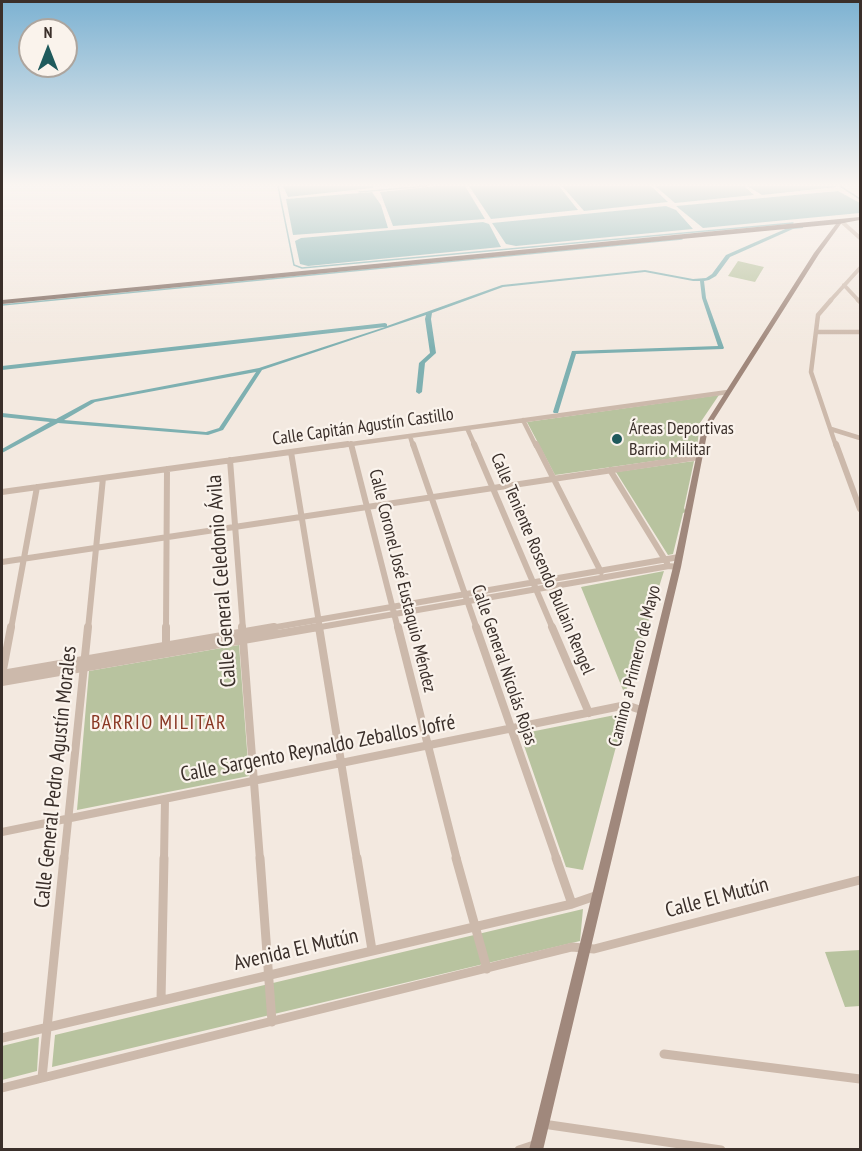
<!DOCTYPE html>
<meta charset="utf-8">
<style>
body{margin:0}
#map{position:relative;width:862px;height:1151px;overflow:hidden;background:#f3e9e0;font-family:"PT Sans Narrow",sans-serif}
canvas{display:block}
.frame{position:absolute;inset:0;border:3px solid #3a2f2a;pointer-events:none}
.north{position:absolute;left:18px;top:18px;width:60px;height:60px;box-sizing:border-box;background:#faf3ec;border:2px solid #ada59e;border-radius:50%;rotate:0deg;font-size:16px;font-weight:700;line-height:24px;text-align:center;color:#3a2f2a}
.north::after{content:'';display:block;margin:auto;width:21px;height:27px;background:#1f5a5c;clip-path:polygon(50% 0,100% 100%,50% 72%,0 100%)}
</style>
<div id="map">
<canvas width="862" height="1151"></canvas>
<div class="frame"></div>
<div class="north">N</div>
</div>
<script>
const g = document.querySelector('canvas').getContext('2d');
g.lineJoin = 'round';
function fill(path, color) {
  g.fillStyle = color;
  g.fill(path, 'evenodd');
}
function toPath(rows) {
  const path = new Path2D();
  for (const r of rows) {
    path.moveTo(r[0], r[1]);
    for (let i = 2; i < r.length; i += 2) path.lineTo(r[i], r[i + 1]);
  }
  return path;
}
function trace(path, color, width, dash) {
  g.strokeStyle = color;
  g.lineWidth = width;
  g.lineCap = dash ? 'butt' : 'round';
  g.setLineDash(dash || []);
  g.stroke(path);
}
function drawText(font, color, halo, rows, align = 'center') {
  g.font = font + ' "PT Sans Narrow",sans-serif';
  g.lineWidth = 4.5;
  g.setLineDash([]);
  g.textBaseline = 'middle';
  g.strokeStyle = halo;
  g.fillStyle = color;
  for (const [text, x, y, turn = 0] of rows) {
    g.save();
    g.translate(x, y);
    g.rotate((+turn || 0) * Math.PI / 180);
    g.textAlign = isNaN(turn) ? turn : align;
    if (halo) g.strokeText(text, 0, 0);
    g.fillText(text, 0, 0);
    g.restore();
  }
}
const green = toPath([
 [738,261,764,267,755,282,728,276],
 [719,395,700,423,696,455,555,475,527,422],
 [694,461,684,508,686,512,683,513,673,554,668,555,616,472],
 [664,571,625,695,581,587],
 [239,645,249,776,77,810,89,671],
 [625,713,583,870,566,867,520,734],
 [583,909,580,941,52,1067,55,1035],
 [860,950,860,1006,845,1007,825,952],
 [39,1037,37,1071,2,1080,2,1046]
]);
const water = toPath([
 [283,186,373,186,373,188,288,197],
 [438,186,465,186,485,219,393,226,380,192],
 [469,186,559,186,578,210,491,219],
 [562,186,651,186,668,202,584,211],
 [655,186,744,186,754,195,675,203],
 [747,186,836,186,836,187,762,195],
 [838,191,860,203,860,213,703,228,676,206],
 [372,192,381,205,388,228,293,235,286,199],
 [666,206,676,210,693,229,516,246,506,244,492,223],
 [483,222,489,224,501,247,308,266,300,264,295,241,301,238]
]);
const stream = toPath([
 [278,186,294,265,302,268,793,223],
 [840,186,860,199],
 [359,192,427,186],
 [2,305,682,239]
]);
const canal = toPath([
 [801,226,803,226,803,228,793,229,730,257,716,276,709,280,704,281,706,298,724,348,723,349,576,354,558,413,554,413,553,412,572,351,718,346,702,298,700,281,693,281,645,272,503,287,432,313,431,319,436,353,425,363,422,392,419,394,416,392,419,363,430,353,425,319,426,315,262,370,223,430,208,435,58,423,2,453,2,449,50,422,2,417,2,413,56,419,91,400,259,368,385,327,2,370,2,366,385,323,387,324,387,326,502,285,645,270,693,279,706,278,712,274,726,255,790,227,801,226],
 [256,372,219,428,206,432,64,420,95,402,256,372]
]);
const streetFar4 = toPath([
 [841,221,860,238],
 [844,285,859,301],
 [830,301,860,268]
]);
const streetFar3 = toPath([
 [831,300,818,315,811,372,836,446],
 [858,300,860,302],
 [816,332,860,332],
 [523,420,536,446],
 [467,428,475,446],
 [831,429,860,438],
 [410,436,413,446],
 [337,446,728,392]
]);
const streetFar2 = toPath([
 [351,444,398,629],
 [413,444,477,629],
 [474,444,553,629],
 [536,444,601,572],
 [836,444,860,509],
 [291,452,320,629],
 [230,460,243,629],
 [610,470,667,563],
 [2,492,348,444],
 [2,562,699,457],
 [11,629,37,487],
 [88,629,103,478],
 [166,629,167,469],
 [265,629,679,557],
 [309,629,669,566,677,567]
]);
const streetFar1 = toPath([
 [242,627,260,860],
 [319,627,357,860],
 [398,627,457,860],
 [476,627,557,860],
 [552,627,589,713],
 [166,649,166,627],
 [2,674,274,627],
 [2,675,11,627],
 [2,682,318,627],
 [2,832,626,705,641,710],
 [64,860,88,627],
 [164,860,165,799]
]);
const street = toPath([
 [260,858,272,1022],
 [357,858,372,950],
 [456,858,487,969],
 [556,858,572,904],
 [161,1000,164,858],
 [2,1038,572,904,598,895],
 [664,1054,860,1079],
 [42,1078,64,858],
 [2,1088,572,947,594,949,860,880],
 [543,1124,721,1150],
 [519,1150,537,1144]
]);
const secondary = toPath([
 [839,220,843,221,819,254,708,429,681,567,543,1150,529,1150,673,567,702,429,814,253,839,220]
]);
const primary = toPath([
 [860,217,860,220,838,224,2,304,2,300,860,217]
]);
const markers = [
 [617,439,6,"#1f5a5c"]
];
const streetNames = [
 ["Calle Capitán Agustín Castillo",363,427,-8],
 ["Calle Teniente Rosendo Bullain Rengel",542,564,67],
 ["Calle Coronel José Eustaquio Méndez",402,581,76],
 ["Calle General Nicolás Rojas",504,665,71],
 ["Camino a Primero de Mayo",635,666,-76]
];
const poiNames = [
 ["Áreas Deportivas",629,429],
 ["Barrio Militar",629,450]
];
const neighbourhoodNames = [
 ["BARRIO MILITAR",159,723]
];
const nearStreetnames = [
 ["Calle General Celedonio Ávila",222,581,-94],
 ["Calle Sargento Reynaldo Zeballos Jofré",318,749,-11],
 ["Calle General Pedro Agustín Morales",56,777,-84],
 ["Calle El Mutún",717,898,-15],
 ["Avenida El Mutún",296,950,-13]
];
fill(green, '#b8c39f');
fill(water, '#7eb0b1');
trace(stream, '#7eb0b1', 1.5);
fill(canal, '#7eb0b1');
trace(streetFar4, '#ccb9ab', 4);
trace(streetFar3, '#ccb9ab', 4.5);
trace(streetFar2, '#ccb9ab', 6);
trace(streetFar1, '#ccb9ab', 8);
trace(street, '#ccb9ab', 9);
fill(secondary, '#a0887c');
fill(primary, '#7b655b');
const sky = g.createLinearGradient(0, 0, 0, 348);
sky.addColorStop(0, '#7db2d2');
sky.addColorStop(0.53, '#faf5f1');
sky.addColorStop(1, '#faf5f100');
g.fillStyle = sky;
g.fillRect(0, 0, 862, 348);
for (const [x, y, r, color] of markers) {
  const dot = new Path2D();
  dot.arc(x, y, r, 0, 2 * Math.PI);
  g.fillStyle = color;
  g.fill(dot);
  trace(dot, '#faf3ec', 2);
}
drawText('18px', '#3a2f2a', '#faf3ec', streetNames);
drawText('18px', '#3a2f2a', '#faf3ec', poiNames, 'left');
g.letterSpacing = '1.5px';
drawText('20px', '#893723', '#faf3ec', neighbourhoodNames);
g.letterSpacing = '0px';
drawText('21px', '#3a2f2a', '#faf3ec', nearStreetnames);
</script>
